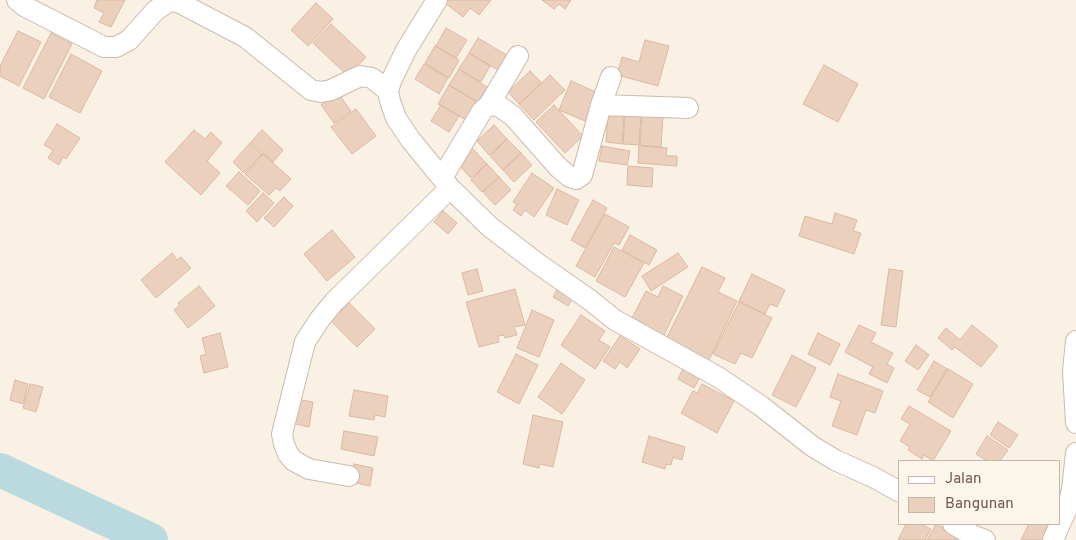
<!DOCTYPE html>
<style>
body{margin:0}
#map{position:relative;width:1076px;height:540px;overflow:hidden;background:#f9f1e3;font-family:Overpass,sans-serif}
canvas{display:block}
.legend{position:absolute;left:898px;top:460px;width:162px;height:65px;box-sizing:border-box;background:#fcf5e9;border:1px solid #c3b7aa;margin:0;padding:6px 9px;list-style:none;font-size:15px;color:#6e594c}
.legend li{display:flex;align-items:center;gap:10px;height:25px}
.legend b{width:25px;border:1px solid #c3b7aa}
</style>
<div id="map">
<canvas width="1076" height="540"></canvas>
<ul class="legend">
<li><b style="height:6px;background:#fff"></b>Jalan</li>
<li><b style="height:14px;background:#ebd0be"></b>Bangunan</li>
</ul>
</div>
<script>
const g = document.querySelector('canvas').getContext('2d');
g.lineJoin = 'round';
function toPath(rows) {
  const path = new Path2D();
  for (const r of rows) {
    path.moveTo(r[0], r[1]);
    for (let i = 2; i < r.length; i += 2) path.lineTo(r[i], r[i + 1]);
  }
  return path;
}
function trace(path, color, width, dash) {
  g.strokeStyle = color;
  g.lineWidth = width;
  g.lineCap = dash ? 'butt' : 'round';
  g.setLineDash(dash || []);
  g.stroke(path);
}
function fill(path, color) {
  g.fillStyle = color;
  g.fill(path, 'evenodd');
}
const river = toPath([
 [0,470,151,540]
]);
const building = toPath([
 [97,0,125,0,111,27,99,22,104,13,94,8,97,0],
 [447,0,491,0,479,15,470,8,463,17,445,3,447,0],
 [542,0,571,0,565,9,559,4,554,9,542,0],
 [316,3,333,19,308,46,291,30,316,3],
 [331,24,366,57,348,76,313,43,331,24],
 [446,28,467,40,456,58,436,46,446,28],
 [18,31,41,42,19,86,0,76,0,66,18,31],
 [51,33,72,44,44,99,23,88,51,33],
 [478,38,510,57,501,72,469,53,478,38],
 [645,40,669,46,658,86,617,75,622,57,639,62,645,40],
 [435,46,459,60,449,78,425,63,435,46],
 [469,53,490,66,481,82,459,69,469,53],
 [71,54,102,71,80,113,49,97,71,54],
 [424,64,448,78,439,94,415,79,424,64],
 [824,65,858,84,838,122,803,104,824,65],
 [459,69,487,87,478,102,449,85,459,69],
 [530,71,542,83,519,104,508,92,530,71],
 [550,75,565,90,534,120,519,104,550,75],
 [571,81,596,92,585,121,559,110,571,81],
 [449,85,477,102,466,120,438,104,449,85],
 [338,93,351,111,334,123,321,105,338,93],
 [441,105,459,116,449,132,431,121,441,105],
 [554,105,583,136,565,153,536,122,554,105],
 [356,109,376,136,352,154,331,127,356,109],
 [608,113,624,114,622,144,606,142,608,113],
 [625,114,641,115,639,145,623,144,625,114],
 [642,115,663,116,661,147,640,145,642,115],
 [57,124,80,138,66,159,63,157,59,165,48,158,53,150,44,145,57,124],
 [494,125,507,139,489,155,477,141,494,125],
 [194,130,205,139,211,132,222,143,207,161,220,173,201,195,165,162,194,130],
 [262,130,283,150,273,162,251,142,262,130],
 [507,139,521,153,503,170,490,156,507,139],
 [250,143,262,154,244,173,233,162,250,143],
 [602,146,630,151,627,165,599,161,602,146],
 [639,146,667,148,666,156,677,156,677,166,638,163,639,146],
 [472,148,487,164,471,178,457,163,472,148],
 [521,153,532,165,514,182,503,170,521,153],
 [263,154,291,179,280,191,276,188,269,195,245,174,263,154],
 [487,164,499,177,482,192,471,180,487,164],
 [628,166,653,168,652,187,627,185,628,166],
 [239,172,260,191,248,205,226,186,239,172],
 [532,173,554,188,534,217,525,210,521,216,513,210,517,204,513,202,532,173],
 [499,177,511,190,495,205,483,192,499,177],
 [557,189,579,200,567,225,546,215,557,189],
 [263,193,274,203,257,222,246,211,263,193],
 [284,197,293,206,274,227,264,218,284,197],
 [593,200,607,208,585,248,571,240,593,200],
 [443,211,457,223,448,234,434,222,443,211],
 [835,213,857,220,853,231,861,233,854,254,799,236,805,216,832,224,835,213],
 [605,214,629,227,619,245,614,243,595,277,576,266,605,214],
 [332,230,355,257,327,281,304,254,332,230],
 [630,235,657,250,649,265,622,250,630,235],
 [614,247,644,263,625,297,596,281,614,247],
 [172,253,177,260,181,257,191,268,156,298,141,280,172,253],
 [678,253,688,267,651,291,642,276,678,253],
 [702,267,725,278,718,292,737,301,708,362,665,341,702,267],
 [477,269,483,291,468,295,462,273,477,269],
 [889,269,903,271,896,327,881,325,889,269],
 [752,274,785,290,777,307,770,304,765,314,739,301,752,274],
 [560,285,575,294,568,306,553,297,560,285],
 [199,286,215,306,188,328,174,310,180,305,178,303,199,286],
 [663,286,683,296,661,341,641,331,645,324,632,318,646,291,658,297,663,286],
 [515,289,525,325,514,327,517,335,505,338,504,335,498,336,499,342,479,347,466,302,515,289],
 [739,302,772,318,752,358,741,353,735,364,713,354,739,302],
 [349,303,375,329,357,347,331,321,349,303],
 [532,310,554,320,539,357,517,348,532,310],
 [581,315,605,331,599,340,610,347,595,369,561,345,581,315],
 [859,325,876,333,871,342,893,353,887,364,894,368,887,383,869,374,873,367,845,352,859,325],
 [972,325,998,346,981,367,955,347,952,350,938,338,946,328,960,340,972,325],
 [220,333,228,367,204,373,200,356,206,354,202,338,220,333],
 [818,333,840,344,830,365,808,354,818,333],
 [620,336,640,349,627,368,620,362,615,369,603,361,620,336],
 [916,345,929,355,918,370,905,361,916,345],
 [516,354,538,365,519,404,497,392,516,354],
 [792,355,816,368,796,407,772,395,792,355],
 [934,361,947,369,930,397,917,390,934,361],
 [561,363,585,380,562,414,538,397,561,363],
 [684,367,701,376,694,388,678,379,684,367],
 [948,369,973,384,953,418,928,402,948,369],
 [838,374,883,391,875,413,866,410,857,435,832,426,841,401,830,397,838,374],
 [15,380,28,384,23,404,10,400,15,380],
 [30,384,43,387,36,412,23,408,30,384],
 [702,384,734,401,717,433,681,413,693,391,697,393,702,384],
 [354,390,388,396,385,417,375,415,374,420,349,416,354,390],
 [295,399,313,402,309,427,291,423,295,399],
 [909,406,951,431,933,461,924,455,922,459,908,450,910,447,900,441,910,424,901,419,909,406],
 [533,415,563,422,553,467,540,464,539,468,523,464,533,415],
 [998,422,1018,435,1009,448,990,435,998,422],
 [344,431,378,437,374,456,341,449,344,431],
 [649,436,685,447,682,460,673,457,671,465,666,464,665,469,642,462,649,436],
 [987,436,1008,450,1000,461,987,461,976,454,987,436],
 [354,464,373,468,370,486,351,482,354,464],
 [906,524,921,524,931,529,925,540,898,540,906,524],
 [936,524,965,540,927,540,936,524],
 [1029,524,1051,524,1043,540,1021,540,1029,524]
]);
const minor = toPath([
 [17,0,24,6,104,47,116,47,129,40,155,11,169,1,178,2,245,37,311,90,321,92,331,90,360,76,372,78,388,91],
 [437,0,406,50,391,81,388,91,390,101,396,118,410,139,450,188,490,227,537,263,590,300,615,320,718,377,761,406,812,446,835,460,873,477,900,492],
 [489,105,518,56],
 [601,105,688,108],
 [442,178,482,111,489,105,499,106,513,116,558,167,570,177,576,179,582,175,601,105,611,77],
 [1076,341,1073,371,1076,423],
 [349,476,309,469,294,461,288,454,284,444,282,434,305,342,320,319,334,302,450,188],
 [953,524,972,535,985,540],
 [1053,540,1068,506,1072,490,1076,453]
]);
trace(river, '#badae0', 34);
fill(building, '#ebd0be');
trace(building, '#dcb8a1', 1);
trace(minor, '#cbbbae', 22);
trace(minor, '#fff', 20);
</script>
